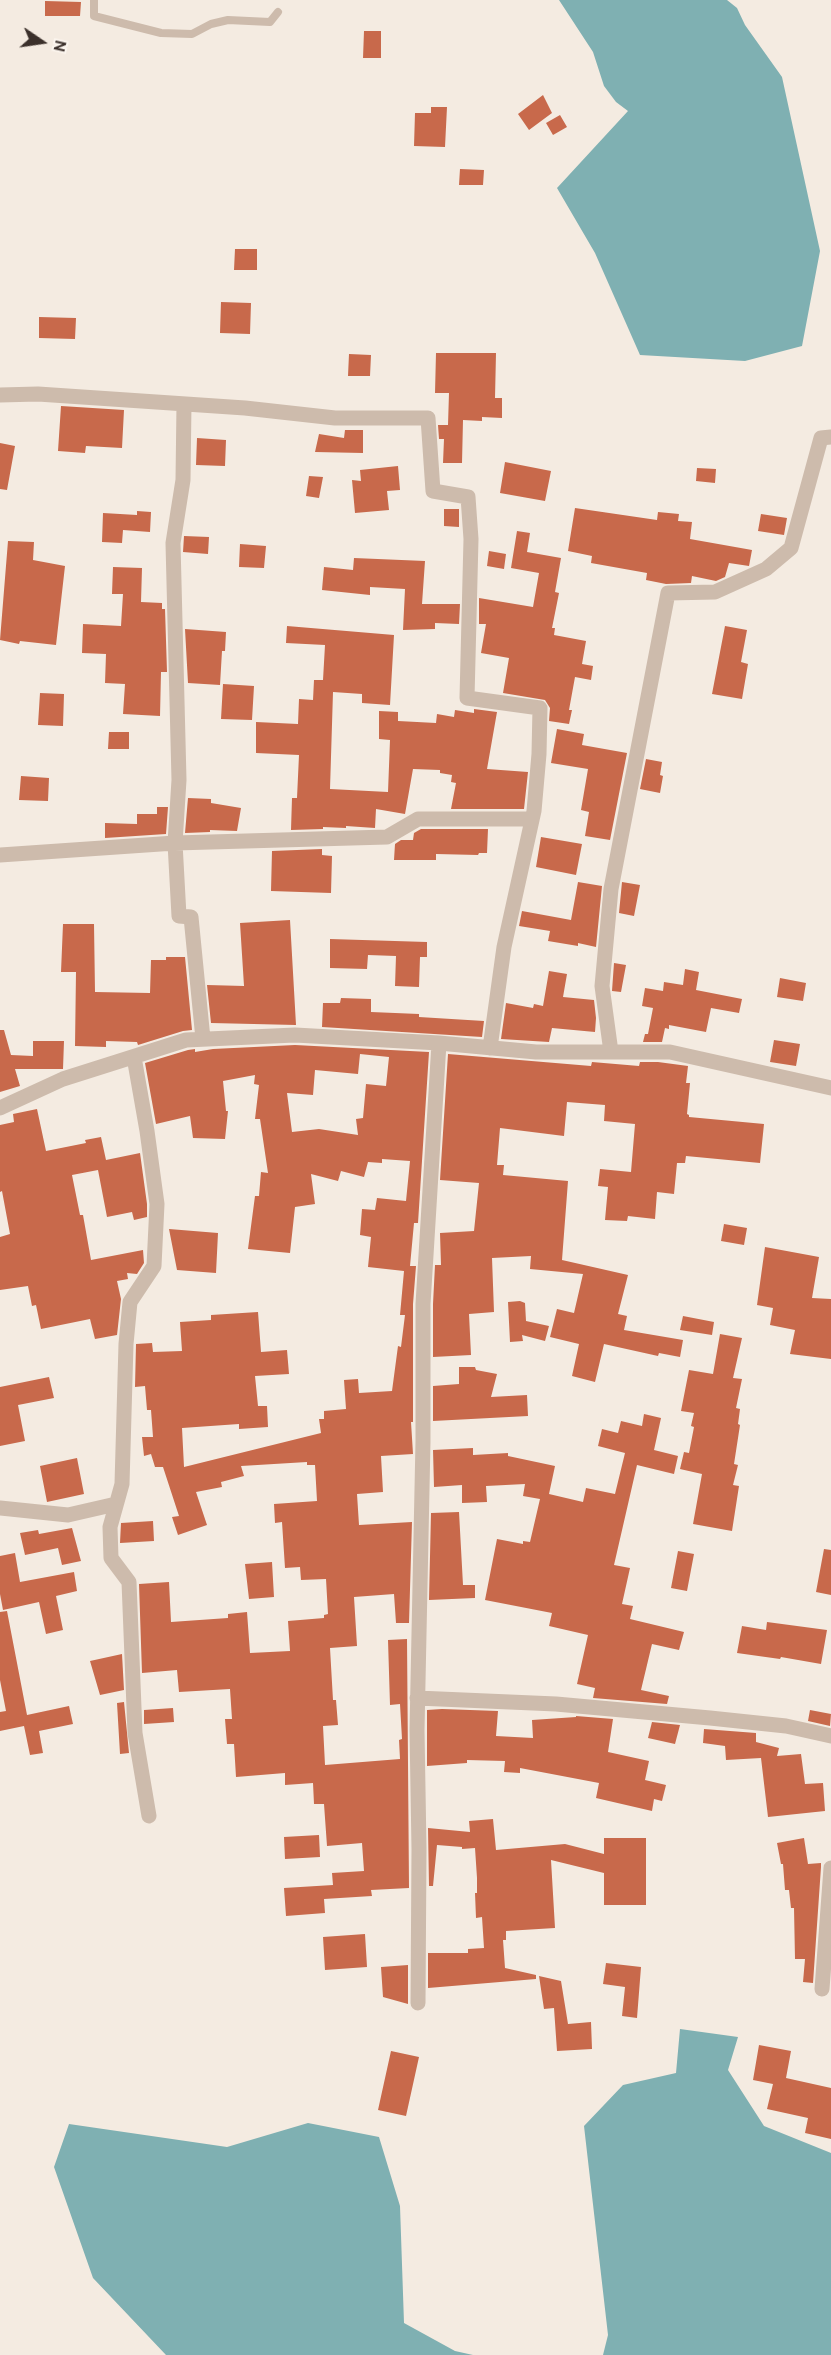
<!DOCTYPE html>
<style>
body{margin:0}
#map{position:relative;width:831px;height:2355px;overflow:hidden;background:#f4ebe1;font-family:Cabin,sans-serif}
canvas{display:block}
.north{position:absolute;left:12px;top:12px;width:60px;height:60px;-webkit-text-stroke:4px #fbf5ee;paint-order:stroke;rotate:103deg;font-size:16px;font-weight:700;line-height:24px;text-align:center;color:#3b302b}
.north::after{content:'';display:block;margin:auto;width:21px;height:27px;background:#3b302b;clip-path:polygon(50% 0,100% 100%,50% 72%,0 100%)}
</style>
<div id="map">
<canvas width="831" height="2355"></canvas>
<div class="north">N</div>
</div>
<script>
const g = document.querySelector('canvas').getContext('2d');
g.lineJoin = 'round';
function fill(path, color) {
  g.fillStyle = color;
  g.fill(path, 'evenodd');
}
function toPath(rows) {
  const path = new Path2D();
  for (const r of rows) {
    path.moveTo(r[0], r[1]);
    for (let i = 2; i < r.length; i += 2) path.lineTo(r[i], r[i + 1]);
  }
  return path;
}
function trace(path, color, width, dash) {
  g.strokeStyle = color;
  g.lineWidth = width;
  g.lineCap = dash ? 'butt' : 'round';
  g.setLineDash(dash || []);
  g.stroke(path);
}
const water = toPath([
 [559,0,727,0,737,8,745,25,782,77,820,251,802,346,745,361,640,355,595,253,557,188,628,111,616,102,604,86,593,52],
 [680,2029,738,2037,728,2070,764,2126,831,2153,831,2355,603,2355,608,2335,584,2126,623,2085,676,2073],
 [308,2123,379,2137,400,2206,404,2323,455,2351,473,2355,166,2355,93,2278,54,2167,69,2124,227,2147]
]);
const building = toPath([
 [45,1,81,2,80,16,45,16],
 [364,31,381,31,381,58,363,58],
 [543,95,552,113,529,130,518,114],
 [431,107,447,107,445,147,414,146,415,113,431,113],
 [560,115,567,127,553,135,546,123],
 [460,169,484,170,483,185,459,185],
 [235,249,257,249,257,270,234,270],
 [221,302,251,303,250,334,220,333],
 [39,317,76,318,75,339,39,338],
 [436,353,496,353,495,398,502,398,502,418,482,417,482,421,463,420,462,463,443,463,444,439,439,439,438,425,448,425,449,393,435,393],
 [349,354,371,355,370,376,348,376],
 [61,406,124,410,122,448,86,446,85,453,58,451],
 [345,430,363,430,363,453,315,452,319,434,344,438],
 [197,438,226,440,225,466,196,465],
 [0,443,15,446,7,490,0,489],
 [505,462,551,471,545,501,500,493],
 [398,466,400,490,387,491,389,510,355,513,352,480,361,481,360,470],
 [697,468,716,469,715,483,696,481],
 [309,476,323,477,319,498,306,496],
 [575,508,657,520,658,512,679,514,678,521,692,522,690,539,752,550,749,566,729,563,725,577,716,581,692,576,691,583,666,584,646,580,647,573,591,563,592,556,568,551],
 [444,509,459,509,459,527,444,526],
 [137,511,151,512,150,532,123,530,122,543,102,542,103,513,137,515],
 [761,514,787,518,784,535,758,531],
 [517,531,530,533,527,552,561,558,555,592,559,593,552,628,555,628,554,635,586,641,582,664,593,666,591,680,575,677,569,710,572,710,569,724,549,721,550,708,545,700,503,693,509,658,481,653,486,624,479,624,479,598,533,607,539,573,511,568],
 [184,536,209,537,208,554,183,552],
 [8,541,34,542,33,560,65,566,56,645,20,641,19,644,0,640],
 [240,544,266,546,264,568,239,567],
 [489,551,506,554,504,569,487,566],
 [354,558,425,561,422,604,460,604,459,624,435,623,435,629,403,630,405,589,370,587,370,595,322,590,324,567,353,570],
 [113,567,142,568,141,602,162,603,162,609,165,609,167,672,161,672,160,716,123,714,125,684,105,683,106,654,82,653,83,624,121,626,123,594,112,594],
 [287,626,394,635,390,705,362,703,362,694,333,692,330,789,388,792,390,740,379,739,379,711,398,712,398,721,436,723,437,714,454,717,455,710,474,713,474,709,497,712,487,769,528,772,524,809,451,809,456,783,451,782,452,775,440,773,440,770,413,769,405,814,376,809,375,828,346,826,346,828,323,827,323,829,291,830,292,798,297,798,299,755,256,753,256,722,298,724,299,699,313,700,314,680,323,680,325,645,286,643],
 [725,626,747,630,741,662,748,664,742,699,712,694],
 [185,629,226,632,225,651,222,651,220,685,188,683],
 [223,684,254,686,252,720,221,719],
 [40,693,64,694,63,726,38,725],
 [557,729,584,734,582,745,627,753,610,840,585,836,589,812,581,810,588,769,551,763],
 [109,732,129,732,129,749,108,749],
 [646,759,662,762,660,775,663,776,660,793,640,789],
 [21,776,49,778,48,801,19,800],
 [188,798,211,799,211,803,241,808,237,831,210,830,210,832,185,833],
 [157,807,168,807,166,834,105,838,105,823,137,824,137,814,157,814],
 [421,829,488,829,487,853,479,853,478,855,436,854,436,860,394,860,395,844,401,840,413,840,414,833],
 [541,837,582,844,576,875,536,867],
 [322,849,322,855,332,856,331,893,271,891,272,851],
 [578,882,602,886,596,947,578,943,578,946,548,941,550,931,519,926,522,911,571,920],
 [622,882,640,885,634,916,619,913],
 [290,920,296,1025,211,1023,207,985,244,986,240,923],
 [63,924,94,924,95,992,150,993,151,960,166,960,166,957,185,957,192,1030,183,1031,138,1045,137,1042,106,1041,106,1047,75,1046,76,972,61,972],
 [330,939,427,942,427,957,420,957,419,987,395,986,396,956,368,955,367,969,330,968],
 [614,963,626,965,621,992,612,991],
 [685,969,699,972,696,990,742,999,739,1013,711,1008,706,1032,669,1025,669,1029,665,1028,662,1042,643,1042,645,1034,648,1034,653,1008,642,1006,645,988,663,991,664,982,683,985],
 [549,971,567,974,563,997,594,1000,596,1018,595,1032,552,1028,549,1042,501,1039,506,1003,533,1008,534,1004,543,1006],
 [780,978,806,983,803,1001,777,997],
 [341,998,371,999,371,1012,419,1014,419,1017,484,1021,482,1037,322,1027,323,1003,340,1003],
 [0,1030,4,1030,11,1055,33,1056,33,1041,64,1041,63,1069,15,1069,20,1086,0,1092],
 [774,1040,800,1044,796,1066,770,1062],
 [295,1045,429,1052,418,1223,414,1223,410,1266,416,1266,413,1304,413,1422,411,1422,413,1454,381,1456,383,1492,357,1494,359,1525,412,1522,409,1623,396,1623,394,1594,354,1597,357,1646,330,1648,333,1700,336,1700,338,1725,323,1726,325,1765,400,1759,399,1740,402,1739,400,1704,390,1705,388,1640,407,1639,409,1888,371,1890,372,1896,324,1899,325,1913,286,1916,284,1888,333,1885,332,1873,364,1871,362,1843,327,1846,324,1804,314,1804,313,1783,285,1785,285,1773,236,1777,234,1744,227,1744,225,1719,232,1719,230,1689,179,1692,177,1670,142,1673,139,1584,169,1582,171,1622,228,1618,228,1614,247,1612,250,1653,290,1651,288,1621,324,1618,324,1615,328,1614,326,1579,301,1580,300,1567,285,1568,282,1522,275,1523,274,1504,317,1501,315,1465,307,1465,307,1462,241,1466,244,1476,221,1482,222,1487,196,1492,207,1525,178,1535,172,1517,179,1516,163,1467,155,1467,151,1454,144,1456,142,1437,153,1437,151,1410,147,1410,145,1386,135,1387,136,1344,152,1343,153,1352,182,1351,180,1322,211,1320,211,1315,258,1312,261,1352,287,1350,289,1374,255,1376,258,1406,267,1406,268,1427,239,1429,239,1424,182,1428,184,1467,321,1433,319,1419,324,1419,324,1411,346,1409,344,1380,358,1379,359,1393,392,1391,398,1346,401,1347,405,1315,400,1315,404,1271,368,1267,371,1237,360,1235,362,1209,375,1210,377,1198,406,1201,410,1161,382,1159,382,1163,368,1162,364,1177,341,1171,338,1181,311,1174,315,1204,295,1207,290,1253,248,1249,255,1196,259,1196,261,1172,268,1173,260,1119,255,1119,259,1085,254,1084,255,1075,223,1081,226,1111,228,1111,225,1139,193,1138,190,1116,156,1124,145,1063,188,1050,195,1049,195,1052,213,1049],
 [360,1054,389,1057,386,1086,366,1084,363,1118,356,1119,358,1135,319,1129,292,1132,287,1093,313,1095,315,1070,358,1074],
 [448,1054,591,1066,592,1062,639,1066,640,1062,658,1062,688,1066,686,1083,690,1083,687,1114,689,1115,689,1117,764,1124,760,1163,686,1156,685,1163,677,1163,674,1194,657,1192,655,1219,628,1216,627,1221,605,1220,608,1187,598,1186,600,1169,631,1172,635,1124,604,1121,605,1105,567,1102,564,1136,500,1128,497,1165,504,1165,503,1175,568,1181,562,1260,628,1275,618,1314,627,1316,624,1330,683,1340,680,1357,659,1353,658,1356,604,1344,595,1382,572,1376,579,1344,550,1337,557,1309,574,1313,583,1274,530,1269,531,1256,492,1258,494,1312,469,1314,471,1355,433,1357,433,1304,435,1265,441,1265,440,1233,474,1231,479,1183,440,1180],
 [37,1109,46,1151,86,1143,85,1140,101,1137,106,1160,140,1153,147,1204,147,1217,134,1220,132,1212,107,1217,98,1170,72,1175,80,1215,83,1215,91,1260,143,1250,144,1263,137,1274,127,1273,128,1279,117,1281,121,1299,117,1335,95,1339,90,1319,41,1329,36,1305,32,1306,28,1286,0,1290,0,1237,10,1234,2,1191,0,1192,0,1125,14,1122,13,1114],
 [724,1224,747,1228,744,1245,721,1241],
 [169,1229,218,1233,216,1273,177,1270],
 [765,1247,819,1257,812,1298,831,1299,831,1359,790,1354,795,1330,770,1325,773,1308,757,1305],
 [520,1301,525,1303,526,1321,549,1326,545,1341,522,1335,523,1341,510,1342,508,1302],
 [683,1316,714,1322,712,1335,680,1330],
 [720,1334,742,1338,733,1378,742,1379,736,1408,740,1409,738,1424,740,1425,734,1464,738,1465,733,1485,739,1486,732,1531,693,1524,702,1474,680,1469,684,1452,689,1453,694,1427,691,1426,694,1413,681,1411,689,1370,713,1374],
 [459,1367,475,1367,476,1370,497,1374,491,1397,527,1395,528,1416,433,1421,433,1386,459,1384],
 [49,1377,54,1398,18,1405,25,1441,0,1446,0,1387],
 [644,1414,661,1418,654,1450,678,1456,674,1474,637,1465,614,1565,630,1568,622,1604,633,1606,630,1619,684,1632,679,1650,652,1644,641,1690,669,1696,667,1704,593,1698,595,1688,577,1684,588,1635,549,1626,552,1613,485,1600,497,1539,523,1544,523,1541,530,1542,540,1499,523,1496,525,1484,486,1486,487,1502,462,1503,462,1485,434,1487,433,1450,473,1448,473,1455,508,1453,508,1456,555,1466,549,1494,583,1502,586,1488,615,1494,625,1453,598,1446,602,1429,618,1433,621,1421,642,1426],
 [77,1458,84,1494,47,1502,40,1466],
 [459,1512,463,1585,475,1585,475,1598,429,1600,431,1513],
 [153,1521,154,1541,120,1543,121,1523],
 [72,1528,81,1561,62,1565,58,1548,25,1555,20,1533,38,1530,39,1534],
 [824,1549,831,1550,831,1595,816,1592],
 [678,1551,694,1554,687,1591,671,1588],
 [15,1553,20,1582,74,1572,77,1591,56,1596,63,1630,46,1634,39,1602,3,1610,0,1594,0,1556],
 [272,1562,274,1597,249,1599,245,1564],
 [7,1611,27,1715,69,1706,73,1724,39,1731,43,1753,30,1755,24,1726,0,1731,0,1712,6,1711,0,1680,0,1612],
 [767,1622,827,1630,821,1664,781,1657,780,1659,737,1653,742,1626,766,1630],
 [122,1654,124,1690,100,1695,90,1661],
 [124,1702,129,1753,120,1754,117,1703],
 [173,1708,174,1722,144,1724,144,1710],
 [442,1709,498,1711,496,1736,533,1738,532,1720,576,1717,576,1716,613,1719,608,1752,649,1761,645,1780,666,1785,662,1801,654,1799,652,1811,596,1798,599,1783,520,1768,520,1773,504,1772,505,1761,467,1760,467,1763,427,1766,427,1710],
 [810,1710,831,1714,830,1726,808,1721],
 [652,1722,680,1725,675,1744,648,1738],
 [704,1729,756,1733,756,1742,779,1748,777,1756,801,1754,805,1784,823,1783,825,1811,768,1817,761,1758,726,1760,725,1746,703,1743],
 [493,1819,496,1850,565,1844,604,1854,604,1838,646,1838,646,1905,604,1905,604,1873,551,1860,555,1928,506,1931,506,1940,503,1940,505,1968,536,1975,536,1979,428,1988,428,1953,468,1953,468,1949,484,1948,482,1917,476,1918,475,1893,477,1893,477,1878,475,1848,462,1849,462,1847,437,1845,433,1886,429,1886,428,1828,470,1832,469,1821],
 [319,1835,320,1857,285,1859,284,1837],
 [804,1838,808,1864,821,1863,821,1867,813,1983,803,1982,805,1959,795,1959,794,1908,791,1908,789,1890,785,1890,783,1864,781,1864,777,1843],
 [365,1934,367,1967,325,1970,323,1937],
 [606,1963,641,1967,637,2018,622,2016,625,1987,603,1984],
 [408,1965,408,2004,383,1997,381,1967],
 [539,1976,561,1981,568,2024,591,2022,592,2049,557,2051,554,2008,544,2009],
 [759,2045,791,2051,786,2078,831,2088,831,2139,805,2133,808,2118,767,2109,773,2084,753,2080],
 [391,2051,419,2057,406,2116,378,2110]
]);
const lane = toPath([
 [94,0,94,16,161,33,192,34,211,24,228,20,270,22,278,12]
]);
const street = toPath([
 [0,395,38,394,245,408,335,418,428,418,433,491,468,497,471,539,467,698,540,708,539,754,534,811,504,947,490,1048],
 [184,404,183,480,173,543,179,780,175,843,179,916,191,917,203,1039],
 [0,855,175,843,387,837,418,819,532,819],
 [611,1052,602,986,611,889,668,593,715,592,766,569,791,548,821,438,831,437],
 [134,1057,147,1131,157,1204,154,1266,130,1302,126,1344,122,1484,110,1527,111,1558,129,1582,135,1733,149,1816],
 [0,1108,63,1079,186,1040,295,1035,439,1043,536,1052,670,1052,831,1088],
 [0,1508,68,1515,116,1504],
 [417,1698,556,1704,710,1718,786,1726,831,1736],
 [822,1989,831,1868],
 [418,2003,419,1849,417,1730,423,1441,423,1304,439,1043]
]);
fill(water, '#7fb0b2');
fill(building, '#c8694b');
trace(lane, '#cdbbac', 8);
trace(street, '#cdbbac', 15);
</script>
